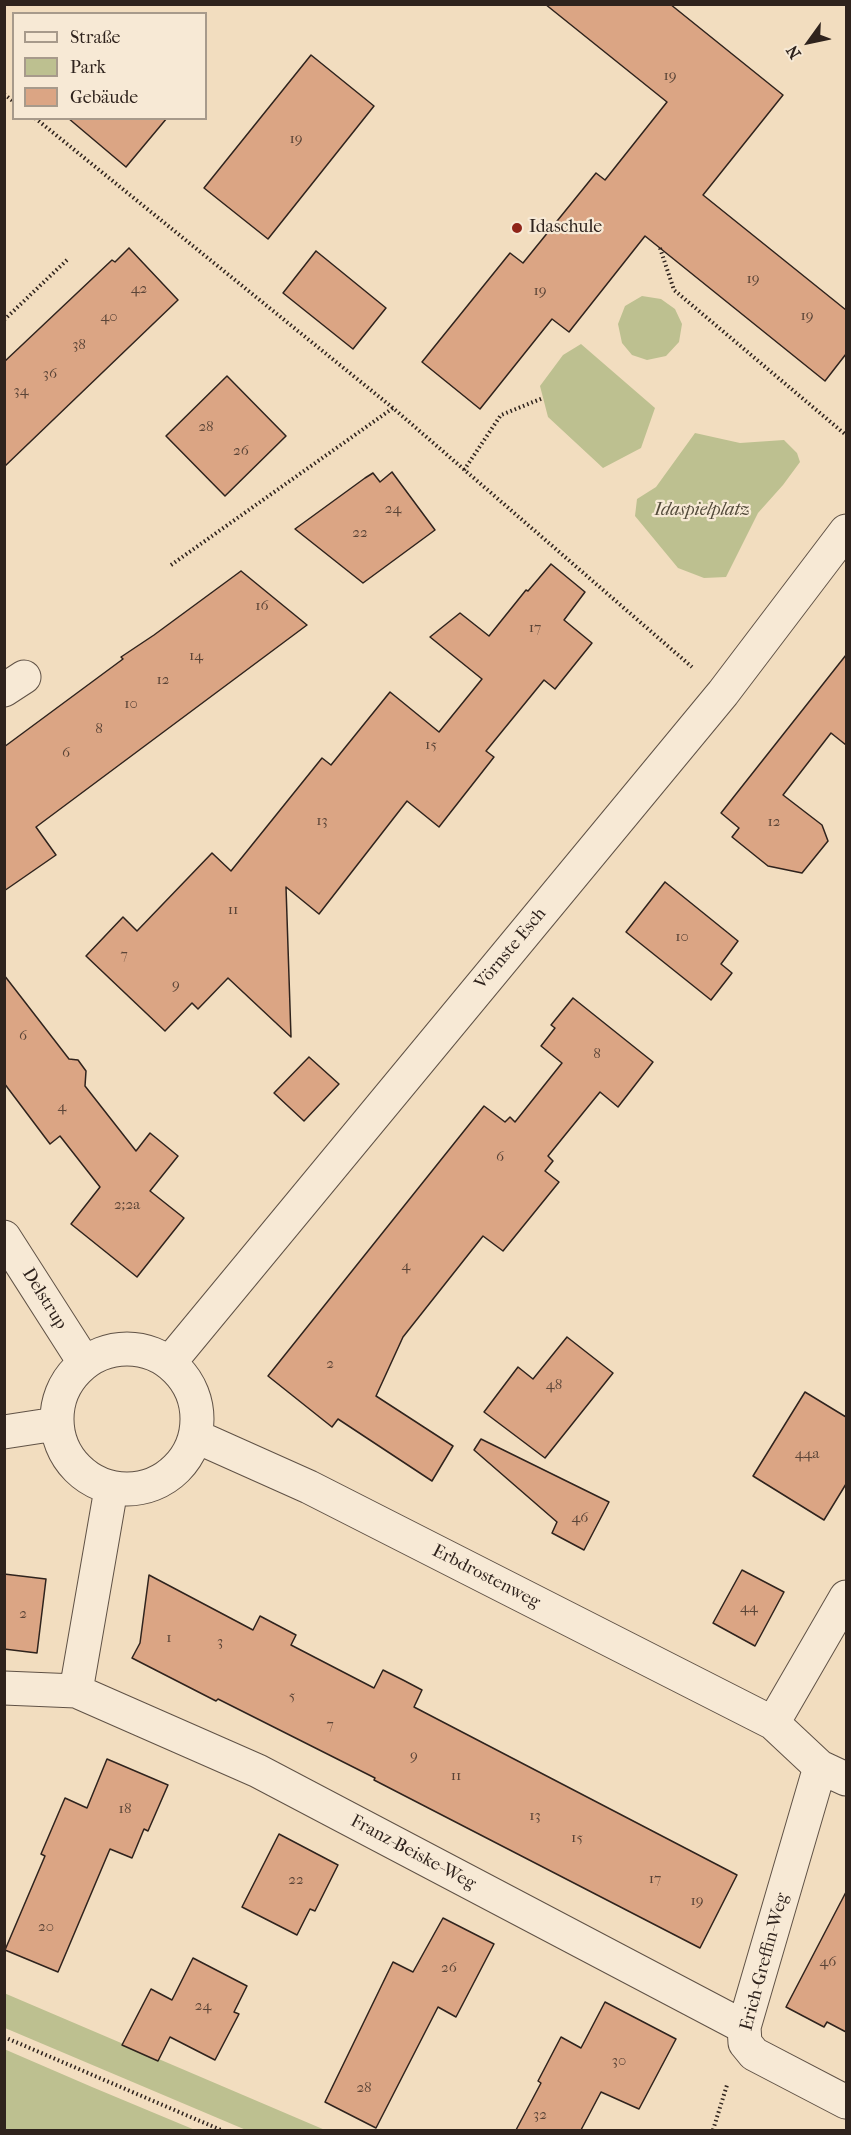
<!DOCTYPE html>
<meta charset="utf-8">
<style>
body{margin:0}
#map{position:relative;width:851px;height:2135px;overflow:hidden;background:#f2ddbf;font-family:"IM FELL French Canon",serif}
canvas{display:block}
.frame{position:absolute;inset:0;border:6px solid #2f231d;pointer-events:none}
.legend{position:absolute;left:12px;top:12px;width:195px;height:108px;box-sizing:border-box;background:#f7e9d5;border:2px solid #a79a8b;margin:0;padding:8px 10px;list-style:none;font-size:18px;color:#2f231d}
.legend li{display:flex;align-items:center;gap:12px;height:30px}
.legend b{width:30px;border:2px solid #a79a8b}
.north{position:absolute;left:779px;top:12px;width:60px;height:60px;-webkit-text-stroke:4px #f7e9d5;paint-order:stroke;rotate:237deg;font-size:16px;font-weight:700;line-height:24px;text-align:center;color:#2f231d}
.north::after{content:'';display:block;margin:auto;width:21px;height:27px;background:#2f231d;clip-path:polygon(50% 0,100% 100%,50% 72%,0 100%)}
</style>
<div id="map">
<canvas width="851" height="2135"></canvas>
<div class="frame"></div>
<ul class="legend">
<li><b style="height:8px;background:#f7e9d5"></b>Straße</li>
<li><b style="height:16px;background:#bdc090"></b>Park</li>
<li><b style="height:16px;background:#dba584"></b>Gebäude</li>
</ul>
<div class="north">N</div>
</div>
<script>
const g = document.querySelector('canvas').getContext('2d');
g.lineJoin = 'round';
function fill(path, color) {
  g.fillStyle = color;
  g.fill(path, 'evenodd');
}
function toPath(rows) {
  const path = new Path2D();
  for (const r of rows) {
    if (r.length === 3) {
      path.moveTo(r[0] + r[2], r[1]);
      path.arc(r[0], r[1], r[2], 0, 2 * Math.PI);
      continue;
    }
    path.moveTo(r[0], r[1]);
    for (let i = 2; i < r.length; i += 2) path.lineTo(r[i], r[i + 1]);
  }
  return path;
}
function trace(path, color, width, dash) {
  g.strokeStyle = color;
  g.lineWidth = width;
  g.lineCap = dash ? 'butt' : 'round';
  g.setLineDash(dash || []);
  g.stroke(path);
}
function drawText(font, color, halo, rows, align = 'center') {
  g.font = font + ' "IM FELL French Canon",serif';
  g.lineWidth = 4.5;
  g.setLineDash([]);
  g.textBaseline = 'middle';
  g.strokeStyle = halo;
  g.fillStyle = color;
  for (const [text, x, y, turn = 0] of rows) {
    g.save();
    g.translate(x, y);
    g.rotate((+turn || 0) * Math.PI / 180);
    g.textAlign = isNaN(turn) ? turn : align;
    if (halo) g.strokeText(text, 0, 0);
    g.fillText(text, 0, 0);
    g.restore();
  }
}
const green = toPath([
 [642,296,661,299,675,309,682,324,679,342,666,356,647,360,632,355,622,343,618,324,625,306],
 [581,344,655,408,641,448,603,468,548,417,540,386,563,355],
 [695,433,740,443,784,440,797,453,800,462,783,485,758,513,726,577,704,578,678,568,635,516,637,499,656,487],
 [4,1993,325,2130,246,2130,5,2028],
 [4,2049,92,2087,195,2130,5,2130]
]);
const building = toPath([
 [545,4,670,4,783,95,703,195,846,310,846,354,825,381,645,236,569,332,552,319,480,409,422,362,510,253,523,263,596,173,605,180,667,102,545,4],
 [311,55,374,106,268,239,204,188,311,55],
 [68,118,167,118,126,167,68,118],
 [129,248,178,300,4,467,4,362,112,260,115,262,129,248],
 [316,251,386,308,353,349,283,293,316,251],
 [227,376,286,436,225,496,166,436,227,376],
 [392,472,435,530,363,583,295,529,365,478,373,473,380,482,392,472],
 [551,564,585,592,564,620,592,643,555,689,544,680,486,751,494,757,439,827,407,801,319,914,286,887,291,1037,228,978,198,1009,192,1003,165,1031,86,956,123,917,137,931,212,853,231,871,322,758,331,765,390,692,439,732,482,679,430,637,460,613,489,636,526,590,528,591,551,564],
 [241,571,307,625,36,827,56,855,4,891,4,747,123,659,121,657,154,635,241,571],
 [846,655,846,745,831,733,783,795,822,825,828,841,802,873,768,866,732,837,739,828,721,813,846,655],
 [665,882,738,941,721,964,732,973,711,1000,626,932,665,882],
 [4,975,69,1059,78,1060,86,1071,85,1086,136,1151,150,1133,178,1156,150,1191,184,1218,137,1277,71,1224,100,1187,60,1136,50,1144,4,1083,4,975],
 [573,998,653,1062,618,1107,600,1092,548,1156,553,1161,545,1171,559,1182,503,1251,483,1236,403,1337,376,1396,453,1446,432,1481,338,1419,332,1427,268,1376,484,1106,505,1122,510,1117,515,1122,562,1063,541,1046,555,1028,551,1025,573,998],
 [309,1057,339,1084,304,1121,274,1093,309,1057],
 [567,1337,613,1373,545,1458,484,1412,518,1367,533,1379,567,1337],
 [805,1392,846,1417,846,1484,824,1520,753,1476,805,1392],
 [481,1439,609,1502,584,1550,552,1533,557,1522,474,1450,481,1439],
 [742,1570,784,1592,755,1646,713,1623,742,1570],
 [4,1574,46,1579,37,1653,4,1649,4,1574],
 [149,1575,253,1630,260,1616,277,1625,296,1635,291,1645,374,1688,383,1670,403,1680,422,1690,414,1707,737,1875,700,1948,374,1780,375,1778,218,1699,216,1701,132,1658,140,1643,149,1575],
 [107,1759,168,1785,148,1831,144,1829,132,1858,110,1849,58,1972,5,1950,45,1856,41,1854,65,1798,87,1808,107,1759],
 [279,1834,338,1865,315,1911,310,1909,297,1935,242,1907,279,1834],
 [846,1892,846,2032,827,2022,824,2027,786,2007,846,1892],
 [443,1918,494,1944,456,2017,438,2007,376,2128,325,2102,393,1962,413,1972,443,1918],
 [193,1958,247,1986,234,2012,239,2014,215,2060,170,2037,158,2061,122,2045,151,1989,172,2000,193,1958],
 [605,2002,676,2039,639,2109,601,2092,581,2130,516,2130,541,2083,538,2081,561,2037,581,2048,605,2002]
]);
const path = toPath([
 [4,94,14,102],
 [35,118,393,408,692,667],
 [660,248,674,290,846,435],
 [4,320,68,259],
 [464,470,501,415,543,398],
 [171,565,393,408],
 [4,2037,221,2130],
 [713,2130,727,2085]
]);
const street = toPath([
 [4,690,24,677],
 [4,1237,84,1362],
 [127,1419,70],
 [170,1362,723,693,846,531],
 [4,1432,56,1424],
 [195,1436,309,1487,773,1723,820,1767,846,1779],
 [111,1489,76,1691,258,1771,744,2027],
 [4,1688,76,1691],
 [773,1723,846,1597],
 [820,1767,744,2027,745,2043,754,2054,846,2102]
]);
const markers = [
 [517,228,6,"#8f2418"]
];
const numberNames = [
 ["19",670,76],
 ["19",296,139],
 ["19",753,279],
 ["42",139,289],
 ["19",540,291],
 ["19",807,316],
 ["40",109,317],
 ["38",79,345],
 ["36",50,374],
 ["34",21,391],
 ["28",206,427],
 ["26",241,451],
 ["24",393,509],
 ["22",360,533],
 ["16",262,606],
 ["17",535,628],
 ["14",196,656],
 ["12",163,680],
 ["10",131,704],
 ["8",99,729],
 ["15",431,745],
 ["6",66,753],
 ["13",322,821],
 ["12",774,822],
 ["11",233,910],
 ["10",682,937],
 ["7",124,955],
 ["9",176,985],
 ["6",23,1036],
 ["8",597,1054],
 ["4",62,1107],
 ["6",500,1157],
 ["2;2a",127,1205],
 ["4",406,1266],
 ["2",330,1364],
 ["48",554,1385],
 ["44a",807,1454],
 ["46",580,1518],
 ["44",749,1608],
 ["2",23,1614],
 ["1",169,1638],
 ["3",220,1642],
 ["5",292,1696],
 ["7",330,1725],
 ["9",414,1756],
 ["11",456,1776],
 ["18",125,1809],
 ["13",535,1816],
 ["15",577,1838],
 ["17",655,1879],
 ["22",296,1880],
 ["19",697,1901],
 ["20",46,1927],
 ["46",828,1962],
 ["26",449,1968],
 ["24",203,2006],
 ["30",619,2061],
 ["28",364,2088],
 ["32",540,2115]
];
const poiNames = [
 ["Idaschule",529,228]
];
const parkNames = [
 ["Idaspielplatz",702,511]
];
const streetNames = [
 ["Vörnste Esch",511,949,-50],
 ["Delstrup",44,1299,58],
 ["Erbdrostenweg",486,1577,27],
 ["Franz-Beiske-Weg",413,1853,28],
 ["Erich-Greffin-Weg",765,1962,-75]
];
fill(green, '#bdc090');
fill(building, '#dba584');
trace(building, '#2f231d', 1.5);
trace(street, '#605246', 35);
trace(path, '#2f231d', 4, [1.5, 3]);
trace(street, '#f7e9d5', 33);
for (const [x, y, r, color] of markers) {
  const dot = new Path2D();
  dot.arc(x, y, r, 0, 2 * Math.PI);
  g.fillStyle = color;
  g.fill(dot);
  trace(dot, '#f7e9d5', 2);
}
drawText('15px', '#5a4437', null, numberNames);
drawText('18px', '#2f231d', '#f7e9d5', poiNames, 'left');
drawText('italic 18px', '#524a3a', '#f7e9d5', parkNames);
drawText('18px', '#2f231d', '#f7e9d5', streetNames);
</script>
